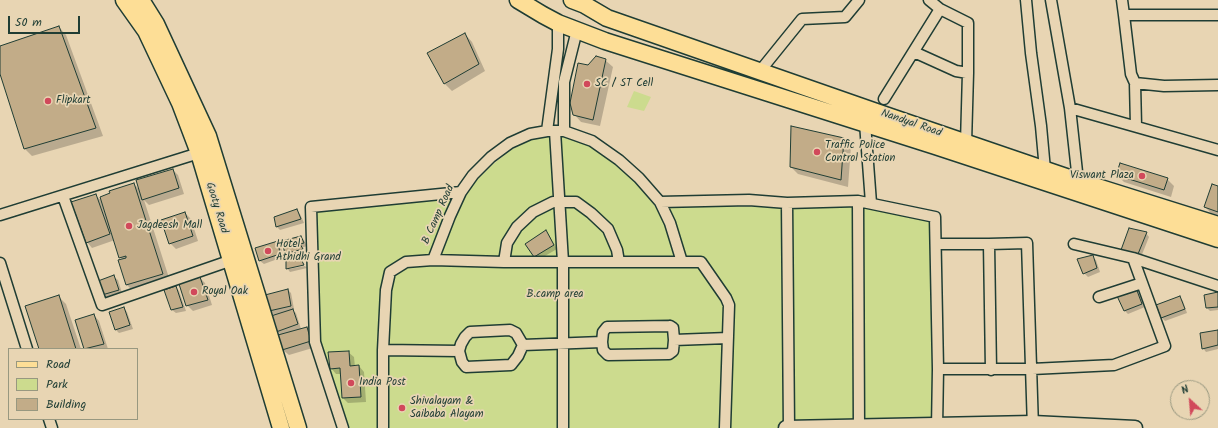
<!DOCTYPE html>
<style>
body{margin:0}
#map{position:relative;width:1218px;height:428px;overflow:hidden;background:#e8d5b3;font-family:Kalam,sans-serif}
canvas{display:block}
.legend{position:absolute;left:8px;top:348px;width:130px;height:72px;box-sizing:border-box;background:#e8d5b3;border:1px solid #989880;margin:0;padding:5px 7px;list-style:none;font-size:12px;color:#1f3d34}
.legend li{display:flex;align-items:center;gap:8px;height:20px}
.legend b{width:20px;border:1px solid #989880}
.north{position:absolute;left:1170px;top:380px;width:40px;height:40px;box-sizing:border-box;background:#e8d5b3;border:1px solid #989880;border-radius:50%;rotate:334deg;font-size:11px;font-weight:700;line-height:16px;text-align:center;color:#1f3d34}
.north::after{content:'';display:block;margin:auto;width:14px;height:18px;background:#d1495b;clip-path:polygon(50% 0,100% 100%,50% 72%,0 100%)}
.scale{position:absolute;left:8px;top:16px;width:72px;height:18px;box-sizing:border-box;border:2px solid #1f3d34;border-top:0;padding-left:5px;font-size:12px;line-height:14px;white-space:nowrap;color:#1f3d34;-webkit-text-stroke:3px #e8d5b3;paint-order:stroke}
</style>
<div id="map">
<canvas width="1218" height="428"></canvas>
<ul class="legend">
<li><b style="height:5px;background:#fdde96"></b>Road</li>
<li><b style="height:11px;background:#ccdb8e"></b>Park</li>
<li><b style="height:11px;background:#c2ac88"></b>Building</li>
</ul>
<div class="north">N</div>
<div class="scale">50 m</div>
</div>
<script>
const g = document.querySelector('canvas').getContext('2d');
g.lineJoin = 'round';
function fill(path, color) {
  g.fillStyle = color;
  g.fill(path, 'evenodd');
}
function toPath(rows) {
  const path = new Path2D();
  for (const r of rows) {
    path.moveTo(r[0], r[1]);
    for (let i = 2; i < r.length; i += 2) path.lineTo(r[i], r[i + 1]);
  }
  return path;
}
function trace(path, color, width, dash) {
  g.strokeStyle = color;
  g.lineWidth = width;
  g.lineCap = dash ? 'butt' : 'round';
  g.setLineDash(dash || []);
  g.stroke(path);
}
function drawText(font, color, halo, rows, align = 'center') {
  g.font = font + ' Kalam,sans-serif';
  g.lineWidth = 3.5;
  g.setLineDash([]);
  g.textBaseline = 'middle';
  g.strokeStyle = halo;
  g.fillStyle = color;
  for (const [text, x, y, turn = 0] of rows) {
    g.save();
    g.translate(x, y);
    g.rotate((+turn || 0) * Math.PI / 180);
    g.textAlign = isNaN(turn) ? turn : align;
    if (halo) g.strokeText(text, 0, 0);
    g.fillText(text, 0, 0);
    g.restore();
  }
}
const green = toPath([
 [634,91,651,97,644,111,627,107],
 [560,135,593,146,622,167,655,206,793,207,861,205,932,220,933,428,343,428,316,340,314,210,463,199,471,186,492,165,511,150,537,137]
]);
const shadow = toPath([
 [59,27,66,35,103,136,32,156,25,149,0,71,0,47],
 [465,34,472,42,485,71,452,91,445,84],
 [605,60,613,67,600,126,581,122,574,114,589,66],
 [843,139,851,146,848,187,798,174,791,167],
 [173,170,178,175,184,194,149,205,144,200,170,281,134,292,127,285,123,260,120,257,115,240,92,248,87,242,95,195,103,202,134,184,140,190],
 [1117,175,1167,179,1174,186,1171,197,1124,182],
 [1218,187,1218,215,1211,213,1205,207],
 [296,211,300,214,304,223,280,230,277,227],
 [185,213,191,219,198,241,176,249,170,243],
 [546,232,549,235,557,249,538,260,534,257],
 [1146,233,1149,237,1141,257,1126,253,1123,249],
 [301,237,304,240,307,246,287,253,287,254,286,254],
 [278,242,281,246,283,257,264,264,260,261,257,248],
 [304,250,306,253,297,255,304,264,289,267,289,269,305,266,307,268,290,272,287,268,290,257,287,255],
 [1092,257,1096,260,1100,272,1088,277,1084,273],
 [114,277,118,280,122,293,106,298,103,294],
 [200,278,205,283,212,305,193,311,187,305],
 [176,287,179,291,186,311,176,313,172,310,165,291],
 [1136,289,1139,293,1145,307,1128,314,1125,311,1119,296],
 [288,290,291,293,294,309,292,310,296,313,301,329,306,328,312,333,316,347,289,355,283,350,279,336,281,335,277,331,275,316,270,311],
 [1218,293,1218,310,1210,311,1207,308],
 [59,297,66,304,81,349,40,349],
 [1179,297,1183,301,1187,313,1165,321,1161,317],
 [124,308,127,312,133,329,119,333,116,330,110,313],
 [94,315,99,321,108,349,85,349,77,321],
 [1218,331,1218,349,1206,352,1203,348],
 [348,352,354,357,355,367,359,366,364,372,366,402,348,403,343,398,341,374,336,374,331,368]
]);
const building = toPath([
 [59,26,96,128,24,149,0,74,0,46,59,26],
 [465,33,479,64,444,84,427,53,465,33],
 [596,56,606,59,593,120,573,115,570,103,578,63,588,65,596,56],
 [791,126,844,138,841,180,790,167,791,126],
 [1120,163,1168,178,1164,190,1116,175,1120,163],
 [173,169,179,188,142,200,136,180,173,169],
 [134,183,163,274,126,285,118,260,126,258,126,256,119,258,100,197,110,193,109,191,134,183],
 [1212,184,1218,186,1218,212,1204,207,1212,184],
 [96,194,110,234,86,243,71,202,96,194],
 [297,209,301,219,276,227,274,217,297,209],
 [185,212,193,236,169,244,161,220,185,212],
 [1129,228,1147,232,1138,254,1121,250,1129,228],
 [546,230,554,245,534,257,525,244,546,230],
 [301,236,304,243,300,244,303,249,285,254,282,241,301,236],
 [278,241,280,254,259,261,255,248,278,241],
 [299,255,304,265,286,269,286,257,299,255],
 [1093,255,1097,268,1083,274,1077,259,1093,255],
 [114,275,119,290,102,295,98,281,114,275],
 [200,277,208,300,186,306,179,284,200,277],
 [176,286,183,307,171,310,164,290,176,286],
 [1136,288,1142,304,1124,311,1117,296,1136,288],
 [288,289,291,306,269,311,265,295,288,289],
 [1218,292,1218,307,1206,308,1204,295,1218,292],
 [59,295,76,349,39,349,25,306,59,295],
 [1180,296,1185,309,1161,318,1156,305,1180,296],
 [124,307,130,325,115,330,109,312,124,307],
 [293,309,298,324,276,332,271,316,293,309],
 [94,314,104,344,84,349,75,320,94,314],
 [307,327,311,341,282,350,278,335,307,327],
 [1218,330,1218,345,1202,349,1200,333,1218,330],
 [349,351,350,366,359,365,361,397,342,398,340,368,330,369,328,352,349,351]
]);
const street = toPath([
 [929,0,940,9,968,23,968,73,966,143],
 [1026,0,1031,53,1041,126,1045,170],
 [1051,0,1070,108,1078,181],
 [1122,0,1124,15,1218,15],
 [1124,15,1131,74,1135,83,1164,86,1218,85],
 [914,52,956,71,968,73],
 [760,71,802,19,845,17,859,0],
 [1135,83,1136,126],
 [884,99,940,9],
 [1070,108,1218,150],
 [865,123,871,203],
 [547,131,558,49,558,23],
 [555,131,563,262,563,428],
 [564,131,564,82,577,30],
 [63,196,102,305,232,260],
 [858,201,859,428],
 [660,202,749,200,787,203,858,201,935,217,938,369,937,428],
 [787,203,789,428],
 [0,215,199,153],
 [936,244,989,244,991,370],
 [989,244,1027,243,1033,428],
 [1074,244,1133,258,1218,286],
 [433,260,450,216,461,192,473,175,491,157,510,143,530,134,547,131,564,131,592,141,619,160,639,178,660,202,670,223,682,262],
 [504,262,507,243,517,227,533,212,553,202,576,202,591,213,608,229,617,250,619,262],
 [0,263,27,349],
 [1099,297,1142,283],
 [670,326,673,328,674,340,673,351,669,354,608,355,603,350,602,342,603,332,607,327,670,326],
 [510,330,516,333,523,345,518,356,511,365,466,367,462,362,459,351,461,344,465,337,470,332,510,330],
 [674,340,728,338],
 [523,345,602,342],
 [383,350,459,351],
 [938,369,1032,369,1114,365,1165,346,1133,258],
 [49,419,52,428],
 [343,428,315,342,311,207,461,192],
 [383,428,383,350,386,290,390,272,406,262,433,260,504,262,701,262,726,298,729,305,725,428]
]);
const secondary = toPath([
 [786,428,1033,423,1135,428]
]);
const primary = toPath([
 [124,0,146,31,180,103,199,153,281,428],
 [141,0,156,24,208,136,298,428],
 [518,0,543,15,558,23,605,41,935,146,1218,239],
 [572,0,585,5,607,18,885,115,1078,181,1218,225]
]);
const markers = [
 [587,84,4,"#d1495b"],
 [48,101,4,"#d1495b"],
 [817,152,4,"#d1495b"],
 [1142,176,4,"#d1495b"],
 [129,226,4,"#d1495b"],
 [268,251,4,"#d1495b"],
 [194,292,4,"#d1495b"],
 [351,383,4,"#d1495b"],
 [402,408,4,"#d1495b"]
];
const poiNames = [
 ["SC / ST Cell",595,84],
 ["Flipkart",56,101],
 ["Traffic Police",825,146],
 ["Control Station",825,159],
 ["Viswant Plaza",1134,176,"right"],
 ["Jagdeesh Mall",137,226],
 ["Hotel",276,245],
 ["Athidhi Grand",276,258],
 ["Royal Oak",202,292],
 ["India Post",359,383],
 ["Shivalayam &",410,402],
 ["Saibaba Alayam",410,415]
];
const streetNames = [
 ["Nandyal Road",911,124,19],
 ["Gooty Road",216,208,73],
 ["B Camp Road",439,215,-66]
];
const parkNames = [
 ["B.camp area",555,295]
];
fill(green, '#ccdb8e');
fill(shadow, '#0003');
fill(building, '#c2ac88');
trace(building, '#1f3d34', 1);
trace(street, '#1f3d34', 13);
trace(secondary, '#1f3d34', 17);
trace(primary, '#1f3d34', 19);
trace(street, '#e8d5b3', 10);
trace(secondary, '#e8d5b3', 14);
trace(primary, '#fdde96', 16);
for (const [x, y, r, color] of markers) {
  const dot = new Path2D();
  dot.arc(x, y, r, 0, 2 * Math.PI);
  g.fillStyle = color;
  g.fill(dot);
  trace(dot, '#e8d5b3', 1.5);
}
drawText('11px', '#1f3d34', '#e8d5b3', poiNames, 'left');
drawText('11px', '#1f3d34', '#e8d5b3', streetNames);
drawText('11px', '#284538', '#e8d5b3', parkNames);
</script>
